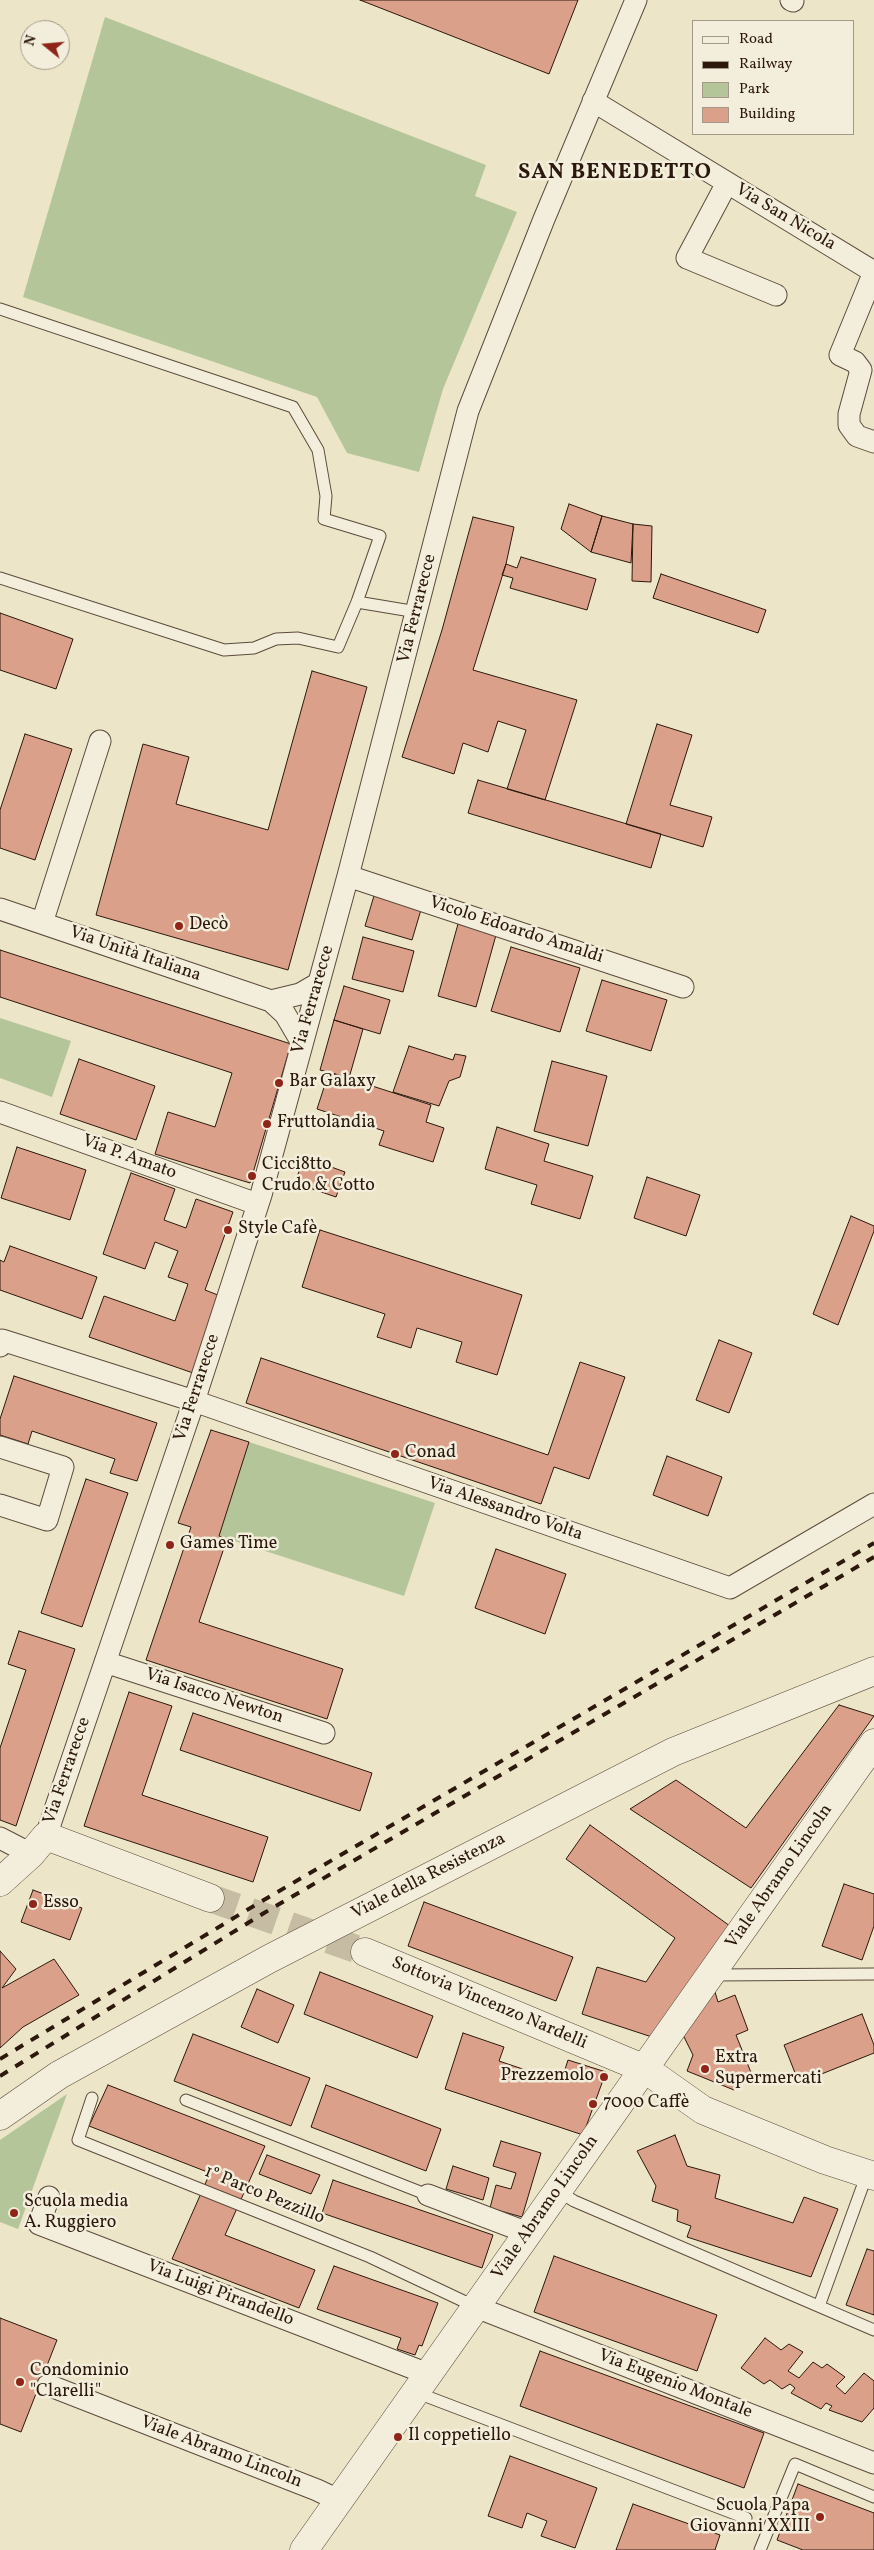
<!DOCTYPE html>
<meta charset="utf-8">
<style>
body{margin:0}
#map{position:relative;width:874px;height:2550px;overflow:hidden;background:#ede5c8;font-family:Vollkorn,serif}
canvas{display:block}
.legend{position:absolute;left:692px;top:20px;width:162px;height:115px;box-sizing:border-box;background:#f3eedb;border:1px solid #a39889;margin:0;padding:6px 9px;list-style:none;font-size:15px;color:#2c180d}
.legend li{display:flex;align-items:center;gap:10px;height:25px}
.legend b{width:25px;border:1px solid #a39889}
.north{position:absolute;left:20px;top:20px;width:50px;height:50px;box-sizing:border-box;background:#f3eedb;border:1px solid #a39889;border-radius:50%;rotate:287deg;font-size:14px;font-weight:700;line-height:20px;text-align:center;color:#2c180d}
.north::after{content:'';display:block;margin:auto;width:18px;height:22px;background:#8f2418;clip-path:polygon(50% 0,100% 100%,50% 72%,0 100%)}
</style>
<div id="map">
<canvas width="874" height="2550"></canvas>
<ul class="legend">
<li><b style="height:6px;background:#f3eedb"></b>Road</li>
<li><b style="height:6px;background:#2c180d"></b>Railway</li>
<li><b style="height:14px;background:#b4c699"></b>Park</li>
<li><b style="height:14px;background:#daa089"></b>Building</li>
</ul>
<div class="north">N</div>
</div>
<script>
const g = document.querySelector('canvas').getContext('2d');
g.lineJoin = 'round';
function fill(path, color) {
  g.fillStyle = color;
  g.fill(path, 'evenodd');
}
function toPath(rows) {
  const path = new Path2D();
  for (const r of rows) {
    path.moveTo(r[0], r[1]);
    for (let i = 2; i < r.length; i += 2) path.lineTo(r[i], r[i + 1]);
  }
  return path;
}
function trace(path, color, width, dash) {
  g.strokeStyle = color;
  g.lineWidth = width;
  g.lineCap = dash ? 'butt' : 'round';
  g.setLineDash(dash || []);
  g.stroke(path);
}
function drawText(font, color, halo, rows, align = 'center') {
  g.font = font + ' Vollkorn,serif';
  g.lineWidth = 5;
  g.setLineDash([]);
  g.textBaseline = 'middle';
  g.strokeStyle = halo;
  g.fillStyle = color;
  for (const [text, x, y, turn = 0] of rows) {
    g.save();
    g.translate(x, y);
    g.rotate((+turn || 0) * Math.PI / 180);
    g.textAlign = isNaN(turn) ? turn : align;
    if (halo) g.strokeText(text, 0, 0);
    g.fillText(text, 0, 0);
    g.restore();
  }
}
const green = toPath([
 [105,17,486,165,475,196,517,212,443,389,419,472,347,453,317,397,23,297],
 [0,1018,71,1041,52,1097,0,1078],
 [249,1442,435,1503,404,1596,219,1536],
 [67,2094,18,2229,0,2222,0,2140]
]);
const building = toPath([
 [360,0,578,0,549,74,360,0],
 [569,504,602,516,591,552,561,529,569,504],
 [602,516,633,524,631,563,591,552,602,516],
 [473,517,514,527,506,564,473,670,577,700,545,800,507,789,526,730,498,721,488,752,463,743,454,774,402,757,442,630,473,517],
 [633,524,652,526,651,582,632,581,633,524],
 [521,557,596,579,587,610,510,588,513,578,502,575,506,564,517,568,521,557],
 [661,574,766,610,758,633,653,598,661,574],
 [0,613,73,639,56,689,0,670,0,613],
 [312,671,367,687,288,970,96,915,143,744,189,757,176,804,268,830,312,671],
 [657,724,692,735,670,805,712,817,703,847,626,824,657,724],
 [25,734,72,749,35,860,0,848,0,810,25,734],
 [478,780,661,834,651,868,468,813,478,780],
 [376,889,423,903,412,940,365,926,376,889],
 [458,924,496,935,476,1007,438,996,458,924],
 [363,937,414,951,403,992,352,979,363,937],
 [511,947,580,968,560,1032,491,1011,511,947],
 [0,950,291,1044,250,1183,155,1154,168,1112,215,1127,232,1073,0,997,0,950],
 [602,980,667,1000,651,1051,586,1031,602,980],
 [344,986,390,1000,380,1034,334,1020,344,986],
 [334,1020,363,1029,349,1078,320,1070,334,1020],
 [409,1046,453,1060,455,1054,466,1056,460,1077,449,1081,439,1106,393,1092,409,1046],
 [79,1059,155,1086,136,1140,60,1114,79,1059],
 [552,1061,607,1076,588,1146,534,1131,552,1061],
 [329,1072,431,1105,426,1122,444,1128,433,1162,379,1145,384,1131,317,1109,329,1072],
 [497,1127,549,1144,544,1161,593,1176,580,1219,531,1204,537,1185,485,1169,497,1127],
 [17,1147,86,1170,70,1220,1,1198,17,1147],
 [304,1157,345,1172,336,1197,295,1183,304,1157],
 [131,1173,175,1189,164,1220,186,1228,196,1199,233,1212,205,1290,223,1297,196,1374,89,1337,104,1296,175,1321,188,1284,168,1277,178,1251,155,1242,145,1269,103,1254,131,1173],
 [647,1177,700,1195,686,1236,634,1218,647,1177],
 [851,1216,874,1226,874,1231,838,1325,813,1314,851,1216],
 [320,1230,522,1295,497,1375,456,1362,462,1342,417,1328,411,1348,377,1337,385,1314,302,1287,320,1230],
 [10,1246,97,1277,82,1319,0,1290,0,1260,4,1262,10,1246],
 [719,1340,752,1353,729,1413,696,1400,719,1340],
 [261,1358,548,1455,580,1362,625,1377,589,1479,554,1467,541,1504,246,1403,261,1358],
 [14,1376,157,1423,137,1481,110,1473,115,1459,32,1431,28,1444,0,1435,0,1419,14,1376],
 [211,1430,249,1442,219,1536,227,1539,199,1622,343,1669,327,1719,146,1660,191,1527,178,1523,211,1430],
 [667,1456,722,1477,708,1516,653,1495,667,1456],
 [86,1479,128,1493,82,1627,41,1613,86,1479],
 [496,1549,566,1574,545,1634,475,1608,496,1549],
 [19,1631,75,1649,16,1826,0,1820,0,1748,26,1670,8,1664,19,1631],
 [129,1692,172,1706,142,1795,268,1837,253,1882,84,1826,129,1692],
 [839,1705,874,1716,751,1888,630,1809,676,1780,746,1828,839,1705],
 [193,1713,372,1773,360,1811,180,1750,193,1713],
 [590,1825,730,1926,652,2037,582,2014,597,1967,646,1982,675,1938,566,1859,590,1825],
 [844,1884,874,1894,874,1926,862,1960,822,1946,844,1884],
 [33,1890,82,1908,70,1940,21,1922,33,1890],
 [424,1902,573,1957,556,2001,408,1946,424,1902],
 [0,1951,16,1969,2,1988,54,1959,79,1995,23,2027,0,2048,0,1951],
 [320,1972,433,2016,417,2058,304,2014,320,1972],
 [257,1989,294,2005,278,2043,241,2027,257,1989],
 [715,1992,718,2002,735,1995,748,2030,736,2035,752,2075,734,2090,687,2071,693,2055,683,2035,715,1992],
 [862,2014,874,2045,874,2053,799,2083,784,2045,862,2014],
 [463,2033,504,2047,499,2061,561,2082,568,2060,606,2072,583,2135,445,2089,463,2033],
 [193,2034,310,2078,291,2126,174,2081,193,2034],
 [108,2085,265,2146,225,2235,315,2270,299,2308,172,2259,210,2173,89,2126,108,2085],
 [326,2085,441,2129,426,2171,311,2127,326,2085],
 [675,2135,687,2166,720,2175,715,2198,793,2223,804,2197,838,2209,811,2277,687,2237,691,2226,677,2221,678,2210,652,2201,656,2186,637,2151,675,2135],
 [501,2141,541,2153,522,2217,490,2208,496,2185,511,2189,516,2173,493,2166,501,2141],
 [267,2155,320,2175,311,2194,259,2174,267,2155],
 [453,2166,489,2178,483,2200,446,2189,453,2166],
 [333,2180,493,2235,482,2268,322,2213,333,2180],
 [867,2249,874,2251,874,2315,846,2305,867,2249],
 [554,2256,717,2315,697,2371,534,2312,554,2256],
 [334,2266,438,2303,422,2346,419,2345,415,2355,397,2349,401,2338,317,2309,334,2266],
 [0,2318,57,2340,21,2432,0,2424,0,2318],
 [765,2338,781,2350,789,2344,803,2352,788,2371,799,2378,813,2362,822,2368,827,2364,845,2377,836,2386,845,2394,864,2373,874,2381,874,2408,862,2422,829,2410,832,2406,826,2403,821,2409,791,2393,795,2388,790,2384,782,2389,770,2380,764,2384,741,2368,765,2338],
 [540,2351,764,2433,744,2488,520,2406,540,2351],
 [510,2456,597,2488,575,2548,541,2536,547,2521,527,2513,522,2528,488,2516,510,2456],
 [798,2484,874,2513,874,2550,803,2550,777,2540,798,2484],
 [633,2504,720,2535,715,2550,616,2550,633,2504]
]);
const tertiaryTunnel = toPath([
 [210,1898,365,1952]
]);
const service = toPath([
 [0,309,293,407,318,450,326,496,324,519,380,536,357,602,338,647,298,638,276,639,254,648,224,650,0,578],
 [357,602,417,612],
 [713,1975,874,1974],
 [92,2098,78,2140,370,2257,476,2307],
 [186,2100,428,2195],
 [558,2191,574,2201,874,2330],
 [819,2306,867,2174],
 [415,2392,746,2518],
 [760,2550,795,2464,874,2497]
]);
const minor = toPath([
 [791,0,793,1],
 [593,101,874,272],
 [727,183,687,258,776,295],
 [874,272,840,355,855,362,861,370,849,414,849,425,857,436,874,442],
 [348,876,683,987],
 [0,909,271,1001,285,1014,302,1043],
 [42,923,100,741],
 [271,1001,300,994,319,983],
 [0,1112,257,1204],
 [0,1346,2,1340,194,1401,730,1588,874,1504],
 [0,1447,63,1467,47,1520,0,1505],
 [105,1662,324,1733],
 [46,1836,194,1401,261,1195,348,876,468,411,544,219,636,0],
 [0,1838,31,1854],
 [428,2195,528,2233],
 [49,2197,39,2224,428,2374],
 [476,2307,874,2463],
 [48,2385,317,2490,338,2500]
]);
const tertiary = toPath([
 [0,1882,31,1854,46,1836,210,1898],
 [365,1952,645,2069,703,2110,825,2160,874,2176],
 [0,2116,59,2075,269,1959,673,1752,874,1671],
 [304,2550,874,1743]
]);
const rail = toPath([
 [0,2059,257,1904,874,1543],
 [0,2076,264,1913,874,1557]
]);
const markers = [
 [179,926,5,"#8f2418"],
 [279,1083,5,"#8f2418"],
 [267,1124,5,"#8f2418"],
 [252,1176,5,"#8f2418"],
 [228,1230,5,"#8f2418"],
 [395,1454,5,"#8f2418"],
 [170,1545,5,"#8f2418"],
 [33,1904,5,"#8f2418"],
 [705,2069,5,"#8f2418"],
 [604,2077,5,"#8f2418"],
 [593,2104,5,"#8f2418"],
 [14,2213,5,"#8f2418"],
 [20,2382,5,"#8f2418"],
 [398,2437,5,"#8f2418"],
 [820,2517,5,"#8f2418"]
];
const streetNames = [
 ["Via San Nicola",785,218,31],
 ["Via Ferrarecce",418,609,-76],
 ["Vicolo Edoardo Amaldi",516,931,18],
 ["Via Unità Italiana",135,955,19],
 ["Via Ferrarecce",314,1000,-74],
 ["Via P. Amato",129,1158,20],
 ["Via Ferrarecce",198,1388,-72],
 ["Via Alessandro Volta",505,1510,19],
 ["Via Isacco Newton",214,1697,18],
 ["Via Ferrarecce",68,1771,-71],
 ["Viale della Resistenza",429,1877,-27],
 ["Viale Abramo Lincoln",780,1877,-55],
 ["Sottovia Vincenzo Nardelli",489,2004,23],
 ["1° Parco Pezzillo",264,2196,22],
 ["Viale Abramo Lincoln",546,2208,-55],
 ["Via Luigi Pirandello",220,2294,21],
 ["Via Eugenio Montale",675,2385,21],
 ["Viale Abramo Lincoln",221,2453,21]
];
const poiNames = [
 ["Decò",189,926],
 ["Bar Galaxy",289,1083],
 ["Fruttolandia",277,1124],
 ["Cicci8tto",262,1166],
 ["Crudo & Cotto",262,1187],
 ["Style Cafè",238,1230],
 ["Conad",405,1454],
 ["Games Time",180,1545],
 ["Esso",43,1904],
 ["Extra",715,2059],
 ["Supermercati",715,2080],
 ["Prezzemolo",594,2077,"right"],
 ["7000 Caffè",603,2104],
 ["Scuola media",24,2203],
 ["A. Ruggiero",24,2224],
 ["Condominio",30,2372],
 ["\"Clarelli\"",30,2393],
 ["Il coppetiello",408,2437],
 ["Scuola Papa",810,2507,"right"],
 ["Giovanni XXIII",810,2528,"right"]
];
const districtNames = [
 ["SAN BENEDETTO",615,174]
];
fill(green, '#b4c699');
fill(building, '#daa089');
trace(building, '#2c180d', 1);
trace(tertiaryTunnel, '#c6bca3', 28, [28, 14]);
trace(service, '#5c4b3c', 13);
trace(minor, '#5c4b3c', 23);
trace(tertiary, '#5c4b3c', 29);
trace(service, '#f3eedb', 11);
trace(minor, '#f3eedb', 21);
trace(tertiary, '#f3eedb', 28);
trace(rail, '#2c180d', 4, [9, 9]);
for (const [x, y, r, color] of markers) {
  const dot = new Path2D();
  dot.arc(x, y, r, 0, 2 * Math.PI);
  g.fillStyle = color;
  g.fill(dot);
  trace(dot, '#f3eedb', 2);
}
drawText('18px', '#2c180d', '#f3eedb', streetNames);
drawText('18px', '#2c180d', '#f3eedb', poiNames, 'left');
g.letterSpacing = '1px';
drawText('bold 22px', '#2c180d', '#f3eedb', districtNames);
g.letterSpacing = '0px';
</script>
